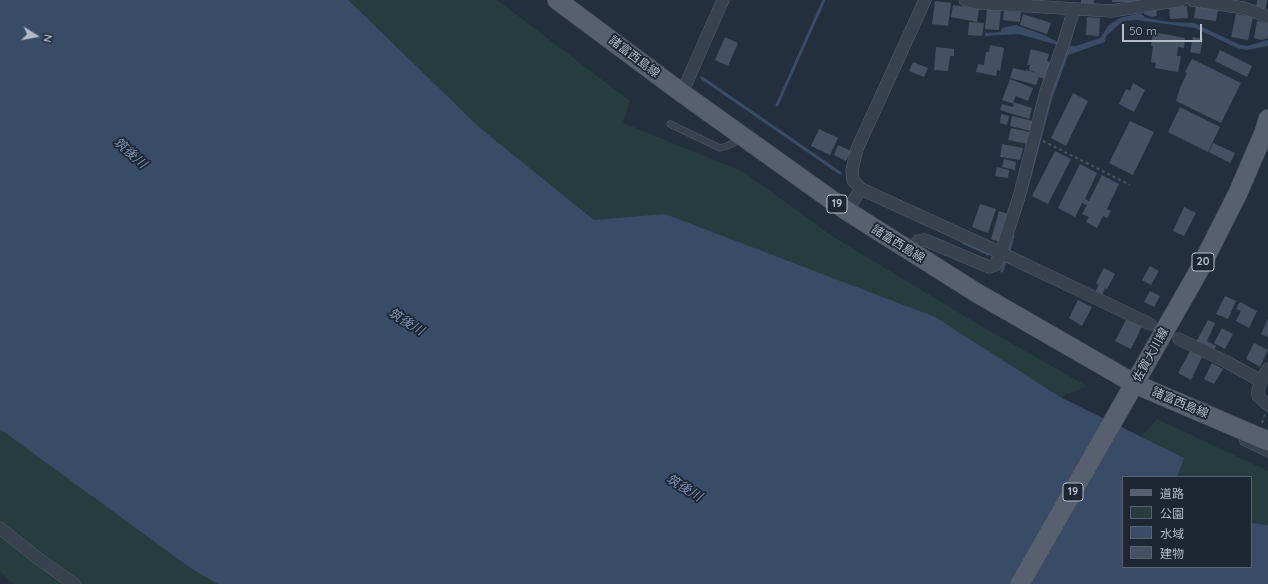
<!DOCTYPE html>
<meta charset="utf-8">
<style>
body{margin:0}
#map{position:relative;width:1268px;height:584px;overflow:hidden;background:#242f3e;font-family:Quicksand,"Noto Sans JP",sans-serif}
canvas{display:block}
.legend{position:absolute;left:1122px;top:476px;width:130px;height:92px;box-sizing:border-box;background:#1d2633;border:1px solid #59626f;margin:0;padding:5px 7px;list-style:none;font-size:12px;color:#b4bcc9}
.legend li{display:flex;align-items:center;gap:8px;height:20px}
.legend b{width:20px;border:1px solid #59626f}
.north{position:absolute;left:16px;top:16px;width:40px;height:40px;-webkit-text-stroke:3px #1d2633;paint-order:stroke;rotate:101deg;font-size:11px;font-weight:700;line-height:16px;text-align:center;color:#b4bcc9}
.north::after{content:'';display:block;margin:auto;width:14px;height:18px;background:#b4bcc9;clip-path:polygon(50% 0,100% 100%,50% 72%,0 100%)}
.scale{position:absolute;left:1122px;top:24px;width:80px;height:18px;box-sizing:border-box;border:2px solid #b4bcc9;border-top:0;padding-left:5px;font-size:12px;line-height:14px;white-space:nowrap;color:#b4bcc9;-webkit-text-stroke:3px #1d2633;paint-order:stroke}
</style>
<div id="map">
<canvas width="1268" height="584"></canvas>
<ul class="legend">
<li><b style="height:5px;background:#56606e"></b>道路</li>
<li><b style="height:11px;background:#263c3f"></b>公園</li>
<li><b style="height:11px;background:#394c67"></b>水域</li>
<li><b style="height:11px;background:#455162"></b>建物</li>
</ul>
<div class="north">N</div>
<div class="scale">50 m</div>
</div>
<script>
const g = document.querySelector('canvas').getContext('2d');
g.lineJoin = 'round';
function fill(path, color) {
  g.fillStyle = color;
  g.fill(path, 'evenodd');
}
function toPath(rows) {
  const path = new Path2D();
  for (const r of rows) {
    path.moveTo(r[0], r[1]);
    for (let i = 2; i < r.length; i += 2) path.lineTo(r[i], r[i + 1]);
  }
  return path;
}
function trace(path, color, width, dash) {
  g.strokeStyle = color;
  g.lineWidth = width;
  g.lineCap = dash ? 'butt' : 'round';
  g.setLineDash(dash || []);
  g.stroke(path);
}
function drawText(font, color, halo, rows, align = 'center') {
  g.font = font + ' Quicksand,"Noto Sans JP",sans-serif';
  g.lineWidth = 3.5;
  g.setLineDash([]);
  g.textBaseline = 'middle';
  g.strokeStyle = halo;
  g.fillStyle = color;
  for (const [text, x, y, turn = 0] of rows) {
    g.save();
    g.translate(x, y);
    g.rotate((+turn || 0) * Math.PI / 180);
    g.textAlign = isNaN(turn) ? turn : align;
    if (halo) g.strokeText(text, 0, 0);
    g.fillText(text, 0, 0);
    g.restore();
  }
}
const green = toPath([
 [300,0,497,0,630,101,623,123,744,172,832,236,986,329,1087,386,1061,397,1141,437,1157,419,1268,471,1268,525,1251,523,1251,477,1172,477,594,220,479,127],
 [0,393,271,584,77,584,0,524],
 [0,531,68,584,14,584,0,571]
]);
const water = toPath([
 [0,0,348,0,479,127,594,220,665,214,935,317,1060,397,1184,458,1177,477,1123,477,1123,567,1251,567,1251,523,1268,525,1268,584,218,584,192,569,0,429],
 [1140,13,1146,18,1169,22,1194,23,1238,44,1247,46,1268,40,1268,46,1247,50,1237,48,1195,28,1138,20,1123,21,1106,36,1105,42,1068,55,1052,99,1027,193,1024,193,1058,45,1018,34,985,36,985,33,1001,32,1002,28,1016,25,1044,35,1065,46,1076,46,1100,38,1109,25,1120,18]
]);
const stream = toPath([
 [702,78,840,173],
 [777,105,824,0],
 [964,243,988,254],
 [1009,250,1013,236],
 [1002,271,1005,261]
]);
const building = toPath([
 [1081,0,1094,0,1094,5,1081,4],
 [1112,0,1137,0,1137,2,1112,2],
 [1257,0,1267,0,1265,10,1256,9],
 [935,1,951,3,948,26,932,24],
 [953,5,979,9,977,22,951,17],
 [1187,6,1188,18,1170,19,1169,7],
 [1196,6,1218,10,1216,21,1194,18],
 [987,9,1001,10,999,30,985,29],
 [1156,9,1157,16,1152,17,1144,14,1144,10],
 [1004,11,1021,12,1020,22,1003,20],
 [1023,14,1051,23,1047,34,1020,25],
 [1236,14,1253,17,1248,40,1231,37],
 [1087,17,1100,18,1099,36,1086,35],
 [1257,21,1268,23,1268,38,1262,40,1254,38],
 [969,22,984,23,982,36,968,35],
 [1153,32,1185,38,1184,48,1178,47,1177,56,1181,56,1178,72,1155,68,1156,63,1151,62,1153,46,1151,46],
 [725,37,738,43,728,66,715,60],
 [1193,37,1203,39,1200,54,1190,52],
 [990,45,1004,48,1000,71,997,70,996,76,976,72,978,64,984,65,986,52,989,52],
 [936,47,954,49,954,56,950,56,948,71,934,70],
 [1031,49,1049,54,1047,61,1050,62,1045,79,1039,77,1036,85,1010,78,1013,68,1026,71,1026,70,1040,74,1029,70,1030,65,1027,65],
 [1220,50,1252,66,1247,77,1215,61],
 [1192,59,1241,83,1221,123,1176,101,1180,88,1187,73,1185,72],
 [913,62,928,68,924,77,909,71],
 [1010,79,1033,88,1028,101,1016,96,1013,102,1032,108,1029,119,1000,110,1002,104,1013,107,1014,104,1002,100],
 [1133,83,1145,90,1134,112,1119,104,1126,89,1130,91],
 [1073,93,1088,101,1066,146,1051,138],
 [1180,107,1220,127,1208,152,1168,132],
 [1001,114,1009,116,1007,125,1000,123],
 [1012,116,1033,121,1031,131,1010,126],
 [1130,121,1154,132,1133,175,1109,163],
 [1011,128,1030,132,1027,144,1008,140],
 [819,129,838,138,830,155,811,146],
 [1213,143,1235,153,1230,163,1209,152],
 [1002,144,1023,148,1020,160,1000,157],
 [838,145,851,151,846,161,834,155],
 [1055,151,1071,159,1048,204,1032,196],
 [1004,159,1016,162,1015,170,1002,167],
 [1080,164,1097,173,1085,199,1089,201,1102,175,1119,184,1107,209,1111,211,1107,218,1103,216,1097,228,1086,222,1089,217,1082,214,1087,205,1082,203,1075,217,1058,208],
 [997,167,1009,170,1008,178,995,176],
 [980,204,996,209,988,233,972,227],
 [1184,207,1196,213,1184,236,1173,231],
 [999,211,1009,214,1000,242,991,239],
 [1150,266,1159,271,1151,285,1142,280],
 [1104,268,1115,274,1107,289,1105,288,1102,296,1095,292,1099,285,1096,283],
 [1150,291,1160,296,1154,307,1144,302],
 [1225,296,1236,301,1228,319,1216,314],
 [1078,300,1092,307,1082,326,1069,318],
 [1240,302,1257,311,1249,328,1236,321,1241,311,1236,309],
 [1127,318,1142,326,1131,349,1115,341],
 [1268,319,1268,337,1261,334],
 [1208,320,1215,323,1207,341,1216,346,1214,351,1196,342],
 [1222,328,1233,334,1225,349,1214,343],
 [1254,343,1268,350,1260,367,1246,359],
 [1190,351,1202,357,1191,380,1178,373],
 [1212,363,1223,369,1214,384,1204,379]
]);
const path = toPath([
 [1043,141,1130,185],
 [1262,423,1265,414]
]);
const lane = toPath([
 [670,124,720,148,727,146,741,139],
 [1240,433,1243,442,1268,454]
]);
const street = toPath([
 [925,0,857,149,852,170,853,180,861,189,1001,253,1150,324],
 [965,0,978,3,1111,11,1181,0],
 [1192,0,1244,8,1268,17],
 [682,93,723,0],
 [847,211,861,189],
 [909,250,918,241,925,240,989,267,995,265,1001,253,1019,197,1046,91,1064,42,1074,9],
 [1179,339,1225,361,1261,381],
 [1268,369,1261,381,1258,390,1258,396,1268,405],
 [0,528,36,557,74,584]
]);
const primary = toPath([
 [557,0,682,93,847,211,977,293,1135,384,1268,441],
 [1020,584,1197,274,1238,193,1265,130,1268,119]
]);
const shields = [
 [837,204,20],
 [1203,262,22],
 [1073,492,20]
];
const shieldNames = [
 ["19",837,204],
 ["20",1203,262],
 ["19",1073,492]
];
const streetNames = [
 ["諸富西島線",634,57,37],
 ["諸富西島線",898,244,32],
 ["佐賀大川線",1151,355,-61],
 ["諸富西島線",1180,403,23]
];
const waterNames = [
 ["筑後川",130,153,41],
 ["筑後川",406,322,31],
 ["筑後川",684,488,31]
];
fill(green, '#263c3f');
fill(water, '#394c67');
trace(stream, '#394c67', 3);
fill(building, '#455162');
trace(lane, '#565f6c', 7);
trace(street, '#565f6c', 13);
trace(primary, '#414a57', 20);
trace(path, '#44595c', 2, [3, 3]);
trace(lane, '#38414e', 6);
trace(street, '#38414e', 12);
trace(primary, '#56606e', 19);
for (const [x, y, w] of shields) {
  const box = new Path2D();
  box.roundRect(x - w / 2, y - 9, w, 18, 3);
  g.fillStyle = '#1d2633';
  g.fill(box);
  trace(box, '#b4bcc9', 1);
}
drawText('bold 11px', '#b4bcc9', null, shieldNames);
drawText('12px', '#b4bcc9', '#1d2633', streetNames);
drawText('italic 13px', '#7c92b1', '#1d2633', waterNames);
</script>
